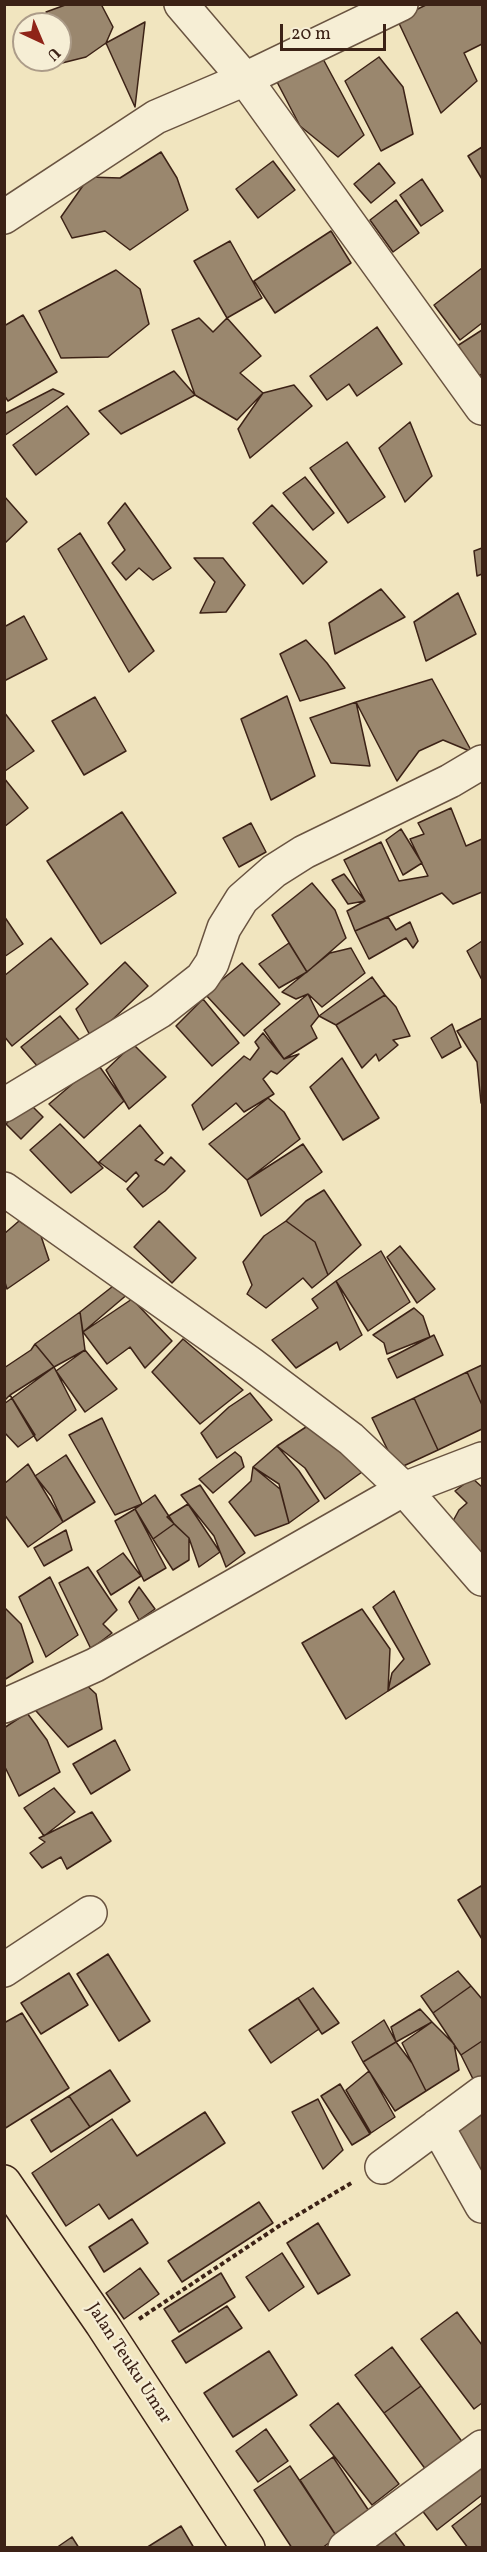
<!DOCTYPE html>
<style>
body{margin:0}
#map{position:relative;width:487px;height:2552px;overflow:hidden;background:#f1e5bf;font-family:Vollkorn,serif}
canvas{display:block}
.frame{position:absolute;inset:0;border:6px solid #3c2216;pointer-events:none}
.north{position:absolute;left:12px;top:12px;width:60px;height:60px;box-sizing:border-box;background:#f6eed5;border:2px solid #ac9c89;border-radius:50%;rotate:136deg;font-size:16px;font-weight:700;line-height:24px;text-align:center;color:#3c2216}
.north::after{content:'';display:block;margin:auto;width:21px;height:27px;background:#8f2418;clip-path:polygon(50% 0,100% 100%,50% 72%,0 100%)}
.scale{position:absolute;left:280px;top:24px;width:106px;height:27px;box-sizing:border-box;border:3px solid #3c2216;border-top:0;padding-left:8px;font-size:18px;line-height:21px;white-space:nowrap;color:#3c2216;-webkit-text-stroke:4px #f6eed5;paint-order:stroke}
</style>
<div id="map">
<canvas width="487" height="2552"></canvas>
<div class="frame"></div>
<div class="north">U</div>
<div class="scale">20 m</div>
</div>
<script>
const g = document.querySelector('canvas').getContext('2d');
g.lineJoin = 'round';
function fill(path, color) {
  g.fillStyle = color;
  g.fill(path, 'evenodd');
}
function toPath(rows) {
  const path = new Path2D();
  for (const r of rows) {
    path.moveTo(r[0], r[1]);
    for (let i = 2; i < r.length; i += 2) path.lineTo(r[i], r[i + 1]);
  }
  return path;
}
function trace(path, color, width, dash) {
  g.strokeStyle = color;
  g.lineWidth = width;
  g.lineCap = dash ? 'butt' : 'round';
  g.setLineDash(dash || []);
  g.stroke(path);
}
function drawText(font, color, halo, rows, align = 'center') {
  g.font = font + ' Vollkorn,serif';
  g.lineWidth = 4.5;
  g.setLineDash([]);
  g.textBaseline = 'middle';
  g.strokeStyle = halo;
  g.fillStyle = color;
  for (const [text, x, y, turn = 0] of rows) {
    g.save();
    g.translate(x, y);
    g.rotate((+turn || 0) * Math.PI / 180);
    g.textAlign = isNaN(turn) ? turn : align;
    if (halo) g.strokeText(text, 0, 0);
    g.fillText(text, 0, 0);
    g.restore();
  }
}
const building = toPath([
 [68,4,101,4,113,27,106,43,86,57,58,64,66,36,60,29,60,24,56,24,46,12,68,4],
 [428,4,482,4,482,44,464,53,477,81,441,113,397,19,428,4],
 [145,22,135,107,106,43,145,22],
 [322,57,364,135,338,157,300,126,276,80,322,57],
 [379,57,403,87,413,134,381,151,345,81,379,57],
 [482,147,482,179,468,156,482,147],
 [161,152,177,178,188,210,130,250,105,231,72,238,61,217,89,177,120,178,161,152],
 [273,161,295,190,258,218,236,189,273,161],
 [379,163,395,183,371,203,354,184,379,163],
 [422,179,443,211,421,226,400,195,422,179],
 [396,200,419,233,393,252,370,220,396,200],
 [331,231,351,263,275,313,254,281,331,231],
 [230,241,262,298,227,318,194,261,230,241],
 [482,268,482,323,460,340,434,305,482,268],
 [116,270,140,289,149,324,108,357,61,358,39,311,116,270],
 [23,315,57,372,8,401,4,395,4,326,23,315],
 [199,318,213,332,227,318,261,356,240,373,263,393,237,420,195,395,172,330,199,318],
 [377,327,402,364,357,396,349,384,327,400,310,376,377,327],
 [482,330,482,374,474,379,454,348,482,330],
 [174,371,195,395,121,434,99,411,174,371],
 [294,385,312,406,250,458,238,429,263,393,294,385],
 [53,389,64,394,4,436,4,414,53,389],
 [67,406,89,434,36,475,13,445,67,406],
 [410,422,432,476,405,502,379,448,410,422],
 [347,442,385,497,348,523,310,468,347,442],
 [305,477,334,513,313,530,283,493,305,477],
 [4,496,27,522,4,544,4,496],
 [125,503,171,568,153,580,139,568,126,580,112,563,125,550,108,523,125,503],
 [272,505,327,562,303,584,253,523,272,505],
 [80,533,154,651,129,672,58,549,80,533],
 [482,548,482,574,477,576,474,551,482,548],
 [194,558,223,558,245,585,226,612,200,613,215,582,194,558],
 [381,589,405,617,335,654,329,623,381,589],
 [458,593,476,634,426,661,414,622,458,593],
 [24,616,47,659,4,681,4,627,24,616],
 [306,640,327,663,345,688,300,701,280,654,306,640],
 [432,679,472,752,443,740,419,751,397,781,356,702,432,679],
 [287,696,315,776,271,800,241,719,287,696],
 [95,697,126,751,84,775,52,721,95,697],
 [356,702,370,766,331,763,310,718,356,702],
 [4,712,34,751,5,771,4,770,4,712],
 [4,778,28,808,4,827,4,778],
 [451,808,466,846,482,839,482,892,453,904,442,893,355,931,347,911,365,901,344,860,381,842,399,881,428,876,410,839,424,834,418,823,451,808],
 [122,812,176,893,101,944,47,861,122,812],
 [251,823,266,852,239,867,223,838,251,823],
 [401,829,422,863,403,875,386,840,401,829],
 [344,874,365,901,348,904,332,880,344,874],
 [312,883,335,910,346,938,307,972,272,915,312,883],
 [4,916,23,944,4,957,4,916],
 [388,917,396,930,410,922,418,941,413,948,406,938,369,959,355,931,388,917],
 [51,938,88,984,12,1046,4,1036,4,976,51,938],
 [482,941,482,980,467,951,482,941],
 [289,943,307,972,279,988,259,964,289,943],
 [351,948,365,973,322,1007,308,994,296,999,282,992,330,953,351,948],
 [125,962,148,986,92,1039,76,1009,125,962],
 [242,963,280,1004,244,1036,205,994,242,963],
 [372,977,385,995,336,1025,319,1016,372,977],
 [308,994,319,1016,311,1026,317,1038,284,1059,264,1030,308,994],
 [385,995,396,1007,410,1036,393,1040,398,1045,379,1061,376,1054,362,1068,336,1025,385,995],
 [203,999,239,1043,212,1066,176,1026,203,999],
 [60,1016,82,1043,44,1074,21,1047,60,1016],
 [482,1018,482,1102,481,1103,477,1062,457,1031,482,1018],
 [452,1024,461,1047,442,1058,431,1038,452,1024],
 [263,1033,284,1059,299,1054,277,1074,271,1071,263,1079,274,1094,244,1112,236,1103,203,1130,192,1105,244,1056,250,1060,259,1048,255,1042,263,1033],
 [133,1044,166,1077,129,1109,106,1070,133,1044],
 [342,1058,379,1118,343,1140,310,1087,342,1058],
 [97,1063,124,1101,84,1138,49,1104,97,1063],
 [268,1098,284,1112,300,1139,247,1180,209,1144,268,1098],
 [27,1101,43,1117,21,1139,6,1124,27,1101],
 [60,1124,103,1168,71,1193,30,1150,60,1124],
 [140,1125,163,1153,155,1160,164,1165,171,1157,185,1171,165,1191,143,1207,127,1189,139,1176,136,1172,126,1182,99,1162,140,1125],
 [303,1144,322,1172,261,1216,247,1180,303,1144],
 [324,1190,361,1245,328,1275,315,1242,286,1221,306,1201,324,1190],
 [19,1221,41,1236,49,1260,7,1289,4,1279,4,1234,19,1221],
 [159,1221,196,1258,172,1283,134,1247,159,1221],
 [286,1221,315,1242,328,1275,312,1288,303,1278,266,1308,247,1294,252,1285,243,1262,264,1236,286,1221],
 [400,1246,435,1289,417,1303,387,1257,400,1246],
 [381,1251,410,1302,368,1331,336,1281,381,1251],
 [336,1281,362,1335,340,1350,337,1342,296,1368,272,1340,318,1308,312,1299,336,1281],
 [117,1283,129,1293,83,1332,80,1312,117,1283],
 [132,1299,172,1341,145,1368,130,1347,107,1364,83,1332,132,1299],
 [414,1308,423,1316,430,1337,387,1354,384,1343,373,1335,414,1308],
 [80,1312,85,1350,54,1367,35,1344,80,1312],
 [434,1335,443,1355,397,1378,388,1359,434,1335],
 [183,1339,243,1390,200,1424,152,1372,183,1339],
 [35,1344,54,1367,4,1404,4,1368,31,1350,35,1344],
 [85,1350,117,1389,85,1412,56,1371,85,1350],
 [482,1365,482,1405,467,1372,482,1365],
 [54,1367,76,1410,37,1441,10,1395,54,1367],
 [467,1372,482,1405,482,1429,438,1450,414,1398,467,1372],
 [250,1393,272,1420,217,1458,201,1433,229,1407,250,1393],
 [10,1395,35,1435,18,1447,4,1432,4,1401,10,1395],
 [414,1398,438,1450,397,1469,372,1418,414,1398],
 [102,1418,142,1504,115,1515,69,1435,102,1418],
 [306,1427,338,1441,362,1472,325,1499,305,1468,277,1446,306,1427],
 [277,1446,299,1471,319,1501,289,1523,279,1484,253,1467,277,1446],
 [235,1452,241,1457,244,1467,213,1493,199,1479,235,1452],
 [66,1455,95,1502,63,1522,51,1496,35,1476,66,1455],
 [28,1464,63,1522,28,1547,4,1514,4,1484,28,1464],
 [253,1467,280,1489,289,1523,255,1536,229,1502,251,1481,253,1467],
 [472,1478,482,1487,482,1572,453,1521,459,1510,467,1503,455,1491,472,1478],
 [200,1485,245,1553,226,1567,214,1536,181,1495,200,1485],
 [155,1495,174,1524,153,1539,135,1509,155,1495],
 [188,1504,220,1552,199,1567,189,1538,167,1517,188,1504],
 [135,1509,166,1568,144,1581,115,1521,135,1509],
 [174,1524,189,1538,189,1560,173,1570,153,1539,174,1524],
 [66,1530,72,1550,44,1566,34,1548,66,1530],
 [123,1553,141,1576,111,1595,97,1571,123,1553],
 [88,1567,117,1610,103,1624,112,1633,91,1649,59,1583,88,1567],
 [50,1577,78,1635,46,1657,19,1597,50,1577],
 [139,1587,155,1609,139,1620,129,1602,139,1587],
 [394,1591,430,1664,388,1691,392,1673,404,1659,373,1607,394,1591],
 [4,1607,21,1624,33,1662,4,1680,4,1607],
 [362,1609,390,1649,388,1691,346,1719,302,1643,362,1609],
 [80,1679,96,1694,102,1729,68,1747,29,1703,80,1679],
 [27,1713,47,1740,60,1772,19,1796,4,1765,4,1728,27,1713],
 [115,1740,130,1770,91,1794,73,1764,115,1740],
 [54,1788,75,1812,44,1836,24,1808,54,1788],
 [92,1812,111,1841,67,1869,61,1857,42,1868,30,1853,45,1842,39,1838,92,1812],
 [481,1886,482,1888,482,1939,458,1900,481,1886],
 [108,1954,150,2021,119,2041,77,1974,108,1954],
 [458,1971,471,1986,433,2013,421,1996,458,1971],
 [69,1973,88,2005,41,2034,21,2003,69,1973],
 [471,1986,482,1999,482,2041,461,2055,433,2013,471,1986],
 [313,1988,339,2023,322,2034,298,1998,313,1988],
 [298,1998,319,2029,271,2063,249,2030,298,1998],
 [420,2009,432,2022,396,2042,391,2027,420,2009],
 [22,2013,69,2088,4,2129,4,2023,22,2013],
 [384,2020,396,2042,363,2062,352,2042,384,2020],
 [432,2022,454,2044,459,2070,426,2091,402,2043,432,2022],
 [482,2041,482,2078,475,2083,461,2055,482,2041],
 [396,2042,412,2063,426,2091,395,2111,363,2062,396,2042],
 [110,2070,130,2101,90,2127,69,2096,110,2070],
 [369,2071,395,2117,371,2133,346,2090,369,2071],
 [340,2084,370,2134,352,2145,321,2096,340,2084],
 [69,2096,90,2127,51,2152,31,2120,69,2096],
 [318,2099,343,2150,323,2169,292,2112,318,2099],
 [205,2112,225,2143,109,2219,99,2204,66,2226,32,2173,112,2119,137,2156,205,2112],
 [482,2112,482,2178,452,2128,482,2112],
 [259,2202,273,2223,182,2282,168,2261,259,2202],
 [132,2219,148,2243,104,2272,89,2247,132,2219],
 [318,2223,350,2275,318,2294,287,2243,318,2223],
 [282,2253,304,2287,269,2311,246,2277,282,2253],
 [140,2268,159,2294,124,2319,106,2293,140,2268],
 [221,2273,235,2297,179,2332,164,2309,221,2273],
 [227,2306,242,2328,186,2363,172,2341,227,2306],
 [457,2312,482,2345,482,2403,474,2409,421,2339,457,2312],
 [392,2347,421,2386,384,2413,355,2375,392,2347],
 [269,2351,297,2395,233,2437,204,2393,269,2351],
 [421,2386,466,2447,429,2474,384,2413,421,2386],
 [338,2403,399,2484,372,2505,310,2425,338,2403],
 [266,2429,288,2461,258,2482,236,2451,266,2429],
 [333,2457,371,2514,337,2537,300,2480,333,2457],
 [482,2462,482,2495,437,2530,421,2509,482,2462],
 [290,2466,337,2537,322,2548,292,2548,254,2490,290,2466],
 [482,2503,482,2548,468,2548,452,2526,482,2503],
 [387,2522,406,2548,354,2548,387,2522],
 [181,2526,194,2548,146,2548,181,2526],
 [72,2537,79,2548,56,2548,72,2537]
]);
const path = toPath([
 [139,2319,279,2226,353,2182]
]);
const minor = toPath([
 [181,4,245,79,482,408],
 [4,217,156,117,245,79,401,4],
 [4,1105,160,1011,202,978,212,963,224,928,242,899,274,871,304,852,450,781,482,762],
 [4,1189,251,1364,351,1439,404,1489,482,1579],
 [4,1706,95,1665,404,1489,482,1459],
 [4,1970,90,1913],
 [437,2126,482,2206],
 [382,2167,482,2093],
 [345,2548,482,2447]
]);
const major = toPath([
 [4,2182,102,2324,248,2548]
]);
const streetNames = [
 ["Jalan Teuku Umar",128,2364,57]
];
fill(building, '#9a876e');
trace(building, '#3c2216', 1.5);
trace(minor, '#695340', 36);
trace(major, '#3c2216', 36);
trace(path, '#3c2216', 4, [4.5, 3]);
trace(minor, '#f6eed5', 33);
trace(major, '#f1e5bf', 33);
drawText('18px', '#3c2216', '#f6eed5', streetNames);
</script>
